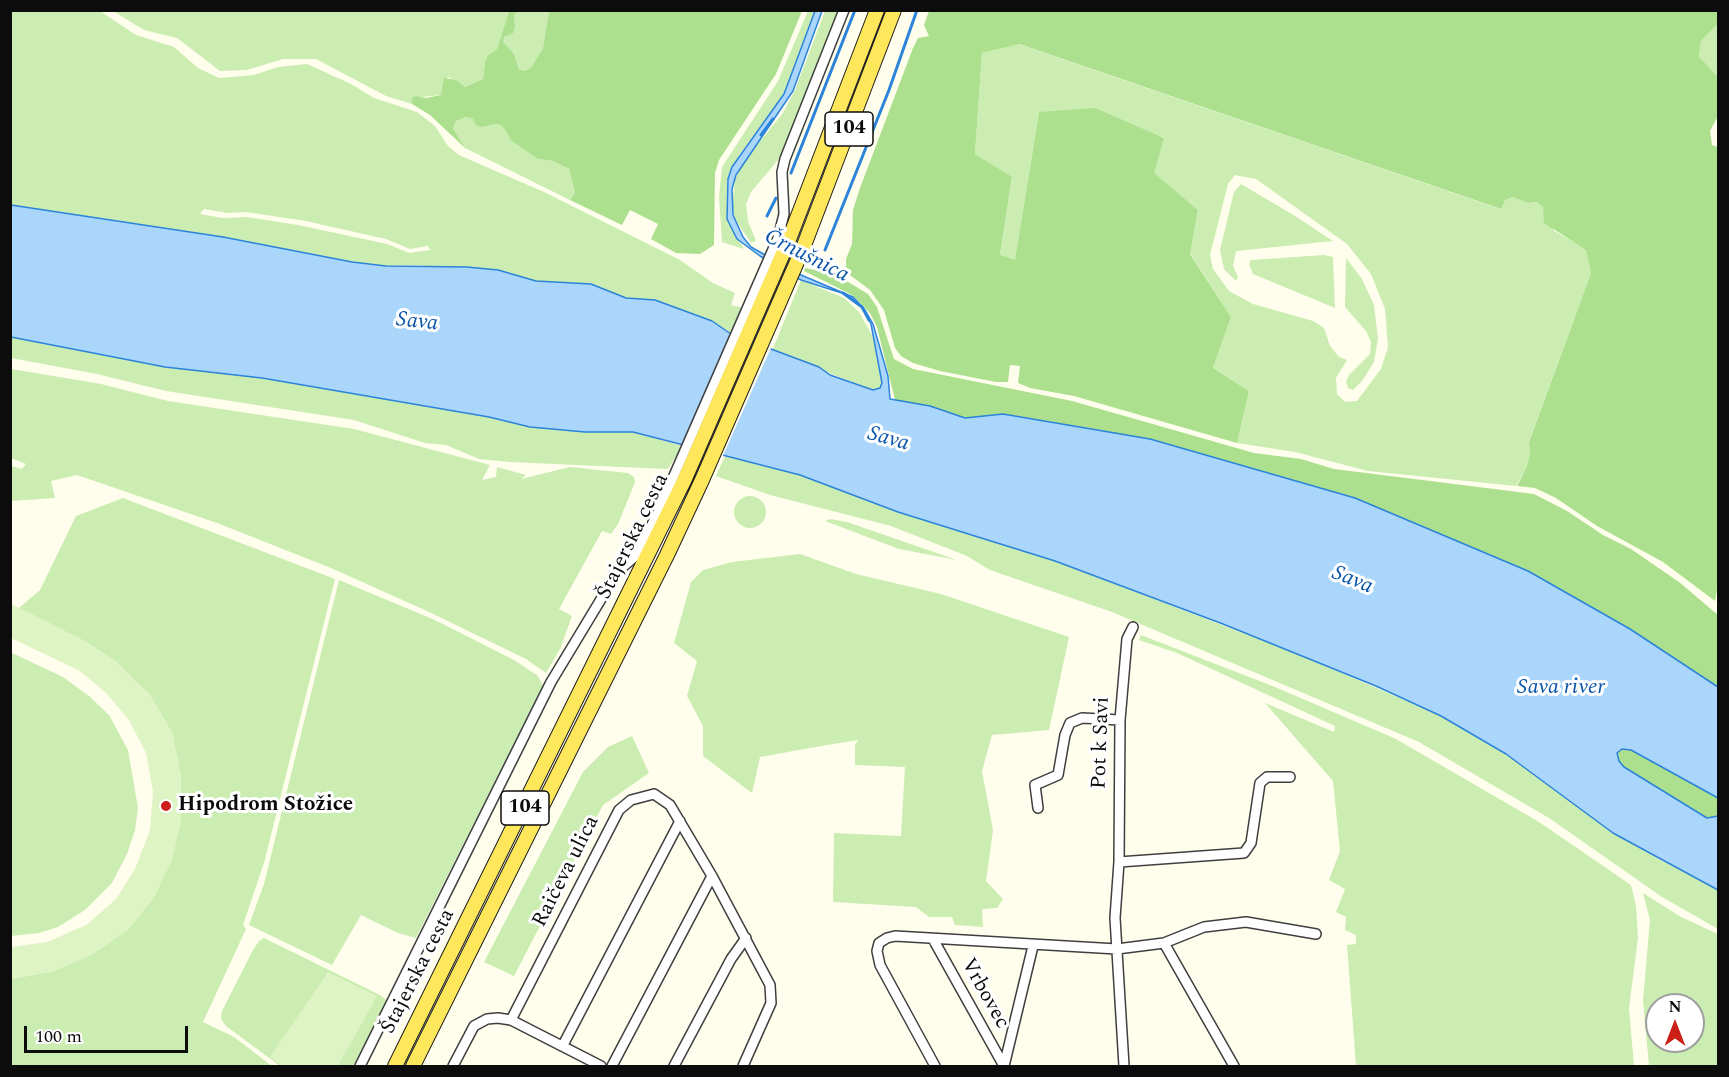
<!DOCTYPE html>
<meta charset="utf-8">
<style>
body{margin:0}
#map{position:relative;width:1729px;height:1077px;overflow:hidden;background:#fffdec;font-family:Spectral,serif}
canvas{display:block}
.frame{position:absolute;inset:0;border:12px solid #0c0c0c;pointer-events:none}
.north{position:absolute;left:1645px;top:993px;width:60px;height:60px;box-sizing:border-box;background:#fff;border:2px solid #9e9e9e;border-radius:50%;rotate:0deg;font-size:16px;font-weight:700;line-height:24px;text-align:center;color:#0c0c0c}
.north::after{content:'';display:block;margin:auto;width:21px;height:27px;background:#ca2017;clip-path:polygon(50% 0,100% 100%,50% 72%,0 100%)}
.scale{position:absolute;left:24px;top:1026px;width:164px;height:27px;box-sizing:border-box;border:3px solid #0c0c0c;border-top:0;padding-left:8px;font-size:18px;line-height:21px;white-space:nowrap;color:#0c0c0c;-webkit-text-stroke:4px #fff;paint-order:stroke}
</style>
<div id="map">
<canvas width="1729" height="1077"></canvas>
<div class="frame"></div>
<div class="north">N</div>
<div class="scale">100 m</div>
</div>
<script>
const g = document.querySelector('canvas').getContext('2d');
g.lineJoin = 'round';
function fill(path, color) {
  g.fillStyle = color;
  g.fill(path, 'evenodd');
}
function toPath(rows) {
  const path = new Path2D();
  for (const r of rows) {
    if (r.length === 3) {
      path.moveTo(r[0] + r[2], r[1]);
      path.arc(r[0], r[1], r[2], 0, 2 * Math.PI);
      continue;
    }
    path.moveTo(r[0], r[1]);
    for (let i = 2; i < r.length; i += 2) path.lineTo(r[i], r[i + 1]);
  }
  return path;
}
function trace(path, color, width, dash) {
  g.strokeStyle = color;
  g.lineWidth = width;
  g.lineCap = dash ? 'butt' : 'round';
  g.setLineDash(dash || []);
  g.stroke(path);
}
function drawText(font, color, halo, rows, align = 'center') {
  g.font = font + ' Spectral,serif';
  g.lineWidth = 6;
  g.setLineDash([]);
  g.textBaseline = 'middle';
  g.strokeStyle = halo;
  g.fillStyle = color;
  for (const [text, x, y, turn = 0] of rows) {
    g.save();
    g.translate(x, y);
    g.rotate((+turn || 0) * Math.PI / 180);
    g.textAlign = isNaN(turn) ? turn : align;
    if (halo) g.strokeText(text, 0, 0);
    g.fillText(text, 0, 0);
    g.restore();
  }
}
const green = toPath([
 [11,11,100,11,136,35,174,47,198,68,219,78,254,75,278,67,307,64,351,84,374,98,417,112,435,126,448,146,459,155,544,192,680,260,713,283,735,293,731,305,743,308,731,333,712,321,655,300,626,298,591,284,536,281,498,270,407,265,386,266,352,262,223,237,11,205],
 [204,209,228,213,246,212,306,221,386,239,410,249,428,246,430,250,409,253,387,244,298,225,247,217,223,218,200,214],
 [113,11,509,11,497,49,488,55,485,62,483,79,465,87,448,77,441,95,412,98,412,104,386,96,316,59,283,59,247,70,220,71,177,38,144,30],
 [518,11,549,11,543,48,531,69,525,71,519,69,514,54,502,42,504,37,513,32,514,15],
 [808,11,818,11,784,94,739,155,728,180,727,219,744,249,722,242,719,197,722,167,778,81],
 [825,11,839,11,795,121,778,160,751,192,746,204,748,221,756,241,751,243,735,219,732,207,735,180,744,161,783,113,795,90],
 [1718,24,1718,77,1699,58,1701,41],
 [1018,44,1500,209,1505,199,1512,197,1528,203,1536,202,1543,207,1554,231,1586,249,1591,273,1529,441,1530,454,1527,466,1516,486,1368,471,1295,452,1237,443,1249,391,1213,368,1231,317,1190,253,1198,210,1153,173,1164,137,1039,112,1015,261,1000,255,1012,178,975,154,982,53],
 [1235,175,1256,179,1347,244,1371,274,1385,309,1388,347,1381,369,1357,401,1345,402,1337,394,1336,378,1347,360,1339,357,1330,346,1324,328,1313,321,1253,304,1229,291,1213,269,1210,255,1228,184],
 [466,117,473,119,482,127,497,124,502,126,506,133,538,159,553,161,569,169,575,194,570,200,465,148,453,128,454,123],
 [1241,184,1295,216,1333,241,1236,251,1233,266,1238,277,1236,281,1224,269,1220,250,1234,192],
 [1324,255,1333,257,1335,308,1253,274,1249,264,1251,260],
 [1346,258,1362,279,1374,305,1378,339,1374,362,1362,381,1353,390,1348,388,1346,382,1349,375,1370,354,1371,342,1366,331,1345,307],
 [801,280,844,298,859,312,872,335,882,383,880,388,873,390,772,351],
 [11,337,165,367,262,378,489,417,530,427,585,432,633,432,682,446,668,469,510,462,479,459,446,445,425,443,354,420,166,391,97,374,11,358],
 [11,369,101,384,168,401,354,429,490,465,482,480,496,477,497,467,526,475,521,479,570,467,628,473,634,477,635,482,618,524,611,534,602,531,559,609,572,616,560,649,546,673,526,659,427,611,331,568,217,523,77,475,51,481,55,498,11,501,11,466,22,469,26,464,11,458],
 [725,456,800,475,898,512,1055,561,1303,656,1441,716,1505,754,1657,858,1718,890,1718,929,1662,897,1549,818,1419,742,1112,612,990,570,967,556,891,526,770,495,716,476],
 [750,512,16],
 [123,498,335,579,264,863,243,925,246,929,203,1022,234,1037,272,1066,11,1066,11,979,54,971,93,954,181,777,172,733,150,695,116,662,86,642,19,608,40,590,76,516],
 [830,519,847,522,957,560,899,549,825,521],
 [800,554,856,574,941,594,1069,637,1049,730,992,735,982,771,993,830,986,881,1003,899,997,908,982,909,983,927,955,925,952,917,929,917,916,907,833,902,834,833,901,836,905,767,855,765,855,745,858,740,827,745,760,757,752,793,703,756,703,726,687,696,697,661,674,643,691,582,703,570,732,562],
 [339,580,435,620,514,660,538,676,543,686,416,938,398,933,361,915,332,965,249,925,264,884],
 [1141,635,1275,687,1396,739,1539,822,1631,885,1636,906,1638,938,1629,1008,1634,1066,1356,1066,1347,945,1356,944,1356,935,1345,930,1346,917,1336,912,1345,889,1329,880,1340,851,1333,781,1265,703,1334,732,1335,726,1177,653,1139,640],
 [10,652,63,677,89,696,109,715,128,750,138,808,135,830,127,854,112,883,85,910,58,927,39,933,11,936],
 [632,736,649,773,603,805,514,976,484,962,583,772,608,747],
 [1643,893,1681,917,1718,934,1718,1066,1649,1066,1643,1001,1650,920],
 [1657,1005,1693,1005,1693,1041,1657,1041],
 [264,938,382,996,387,1001,353,1066,280,1066,226,1026,221,1019,222,1011,253,950,259,941]
]);
const forest = toPath([
 [509,11,518,11,514,15,515,28,513,33,504,37,503,42,514,54,519,69,525,71,531,68,543,48,549,11,802,11,776,74,719,160,715,173,714,245,700,254,676,253,651,239,658,224,630,210,622,225,570,200,575,193,569,169,553,161,538,159,512,141,502,126,497,124,482,127,476,125,473,119,466,117,455,122,453,128,465,148,430,115,412,104,412,98,415,96,426,98,441,95,444,78,456,80,465,87,483,79,485,62,488,55,497,49],
 [929,11,1718,11,1718,24,1701,41,1699,57,1718,77,1718,116,1710,131,1712,145,1718,147,1718,584,1715,601,1663,562,1597,526,1556,498,1535,488,1517,486,1527,466,1530,454,1529,442,1591,273,1586,250,1544,223,1543,207,1536,202,1528,203,1512,197,1505,200,1501,209,1019,44,982,53,975,154,1012,177,1000,255,1015,260,1039,112,1095,108,1164,138,1154,173,1198,210,1190,254,1231,317,1213,368,1249,391,1237,443,1074,396,1030,388,1018,383,1020,366,1010,365,1008,382,996,382,940,371,913,363,901,356,895,348,884,310,870,290,846,272,846,259,852,244,853,210,860,188,913,48,918,38,929,36,924,25],
 [805,268,835,274,868,294,877,307,894,359,913,369,1072,401,1254,453,1301,459,1334,469,1534,494,1567,511,1603,535,1631,549,1679,582,1718,615,1718,687,1630,629,1528,571,1355,498,1150,439,1003,414,965,418,930,406,895,400,877,327,870,313,852,295,804,271],
 [1622,749,1631,750,1715,795,1718,798,1718,816,1708,818,1624,767,1619,761,1617,753]
]);
const pitch = toPath([
 [11,604,86,642,116,662,150,695,172,733,181,777,181,821,172,860,154,898,128,930,93,954,54,971,11,979,11,947,47,942,86,925,116,899,135,869,150,830,153,791,146,753,129,720,105,692,80,671,11,638],
 [328,972,377,996,338,1066,282,1066,270,1057]
]);
const water = toPath([
 [815,11,822,11,793,91,736,175,732,189,733,215,743,237,751,247,801,275,853,297,865,310,873,324,880,348,888,376,890,399,930,406,965,418,1003,414,1150,439,1355,498,1528,571,1630,629,1718,687,1718,798,1631,750,1622,749,1617,753,1619,761,1624,767,1707,818,1718,816,1718,890,1613,833,1506,754,1441,716,1376,686,1223,624,1055,561,898,512,800,475,633,432,585,432,530,427,489,417,262,378,165,367,11,337,11,205,223,237,352,262,386,266,467,267,498,270,536,281,591,284,626,298,655,300,712,321,731,334,819,367,830,375,873,390,880,388,882,383,871,324,862,307,845,294,801,280,760,256,737,239,727,219,728,179,732,167,784,94,815,11]
]);
const pier = toPath([
 [734,332,771,348,722,458,683,449]
]);
const stream = toPath([
 [761,135,773,119],
 [791,173,855,10],
 [767,216,776,198],
 [825,250,889,90,917,10],
 [843,293,862,307,869,320]
]);
const minor = toPath([
 [1038,808,1035,785,1058,775,1065,735,1070,723,1082,718,1120,720],
 [1119,862,1244,853,1251,843,1260,783,1267,777,1290,777],
 [933,939,1004,1066],
 [1164,943,1234,1066],
 [511,1020,619,810,631,800,654,794,670,805,712,876,770,985,771,1003,743,1066],
 [563,1045,680,821],
 [360,1066,551,682,618,571,638,554,659,510,778,238,784,214,782,172,785,159,844,10],
 [453,1066,474,1026,487,1019,498,1018,511,1020,601,1066],
 [612,1066,712,876],
 [674,1066,731,959,746,938],
 [935,1066,880,965,877,951,879,943,887,938,895,936,1117,949,1164,943,1204,927,1246,922,1316,934],
 [1004,1066,1033,946],
 [1124,1066,1115,918,1119,862,1120,720,1127,639,1133,627]
]);
const primary = toPath([
 [395,1066,684,481,788,242,877,10],
 [413,1066,667,555,702,480,803,248,894,10]
]);
const markers = [
 [166,806,6,"#ca2017"]
];
const shields = [
 [849,129,48],
 [525,808,48]
];
const shieldNames = [
 ["104",849,129],
 ["104",525,808]
];
const streetNames = [
 ["Štajerska cesta",634,537,-64],
 ["Pot k Savi",1102,743,-88],
 ["Raičeva ulica",567,872,-63],
 ["Štajerska cesta",419,972,-63],
 ["Vrbovec",984,994,61]
];
const poiNames = [
 ["Hipodrom Stožice",178,806]
];
const waterNames = [
 ["Črnušnica",806,257,27],
 ["Sava",417,323,6],
 ["Sava",888,440,16],
 ["Sava",1352,581,22],
 ["Sava river",1561,689]
];
fill(green, '#cbedb2');
fill(forest, '#ace08f');
fill(pitch, '#dff4c4');
fill(water, '#abd6fc');
trace(water, '#2b83da', 1.5);
fill(pier, '#fffdec');
trace(stream, '#2b83da', 3);
trace(minor, '#3f3f3f', 12);
trace(primary, '#1d1d1d', 16);
trace(minor, '#fff', 9);
trace(primary, '#ffe75c', 14);
for (const [x, y, r, color] of markers) {
  const dot = new Path2D();
  dot.arc(x, y, r, 0, 2 * Math.PI);
  g.fillStyle = color;
  g.fill(dot);
  trace(dot, '#fff', 2);
}
for (const [x, y, w] of shields) {
  const box = new Path2D();
  box.roundRect(x - w / 2, y - 17, w, 34, 4.5);
  g.fillStyle = '#fff';
  g.fill(box);
  trace(box, '#0c0c0c', 1.5);
}
drawText('bold 20px', '#0c0c0c', null, shieldNames);
drawText('21px', '#0c0c0c', '#fff', streetNames);
drawText('bold 21px', '#0c0c0c', '#fff', poiNames, 'left');
drawText('italic 22px', '#0a55aa', '#fff', waterNames);
</script>
